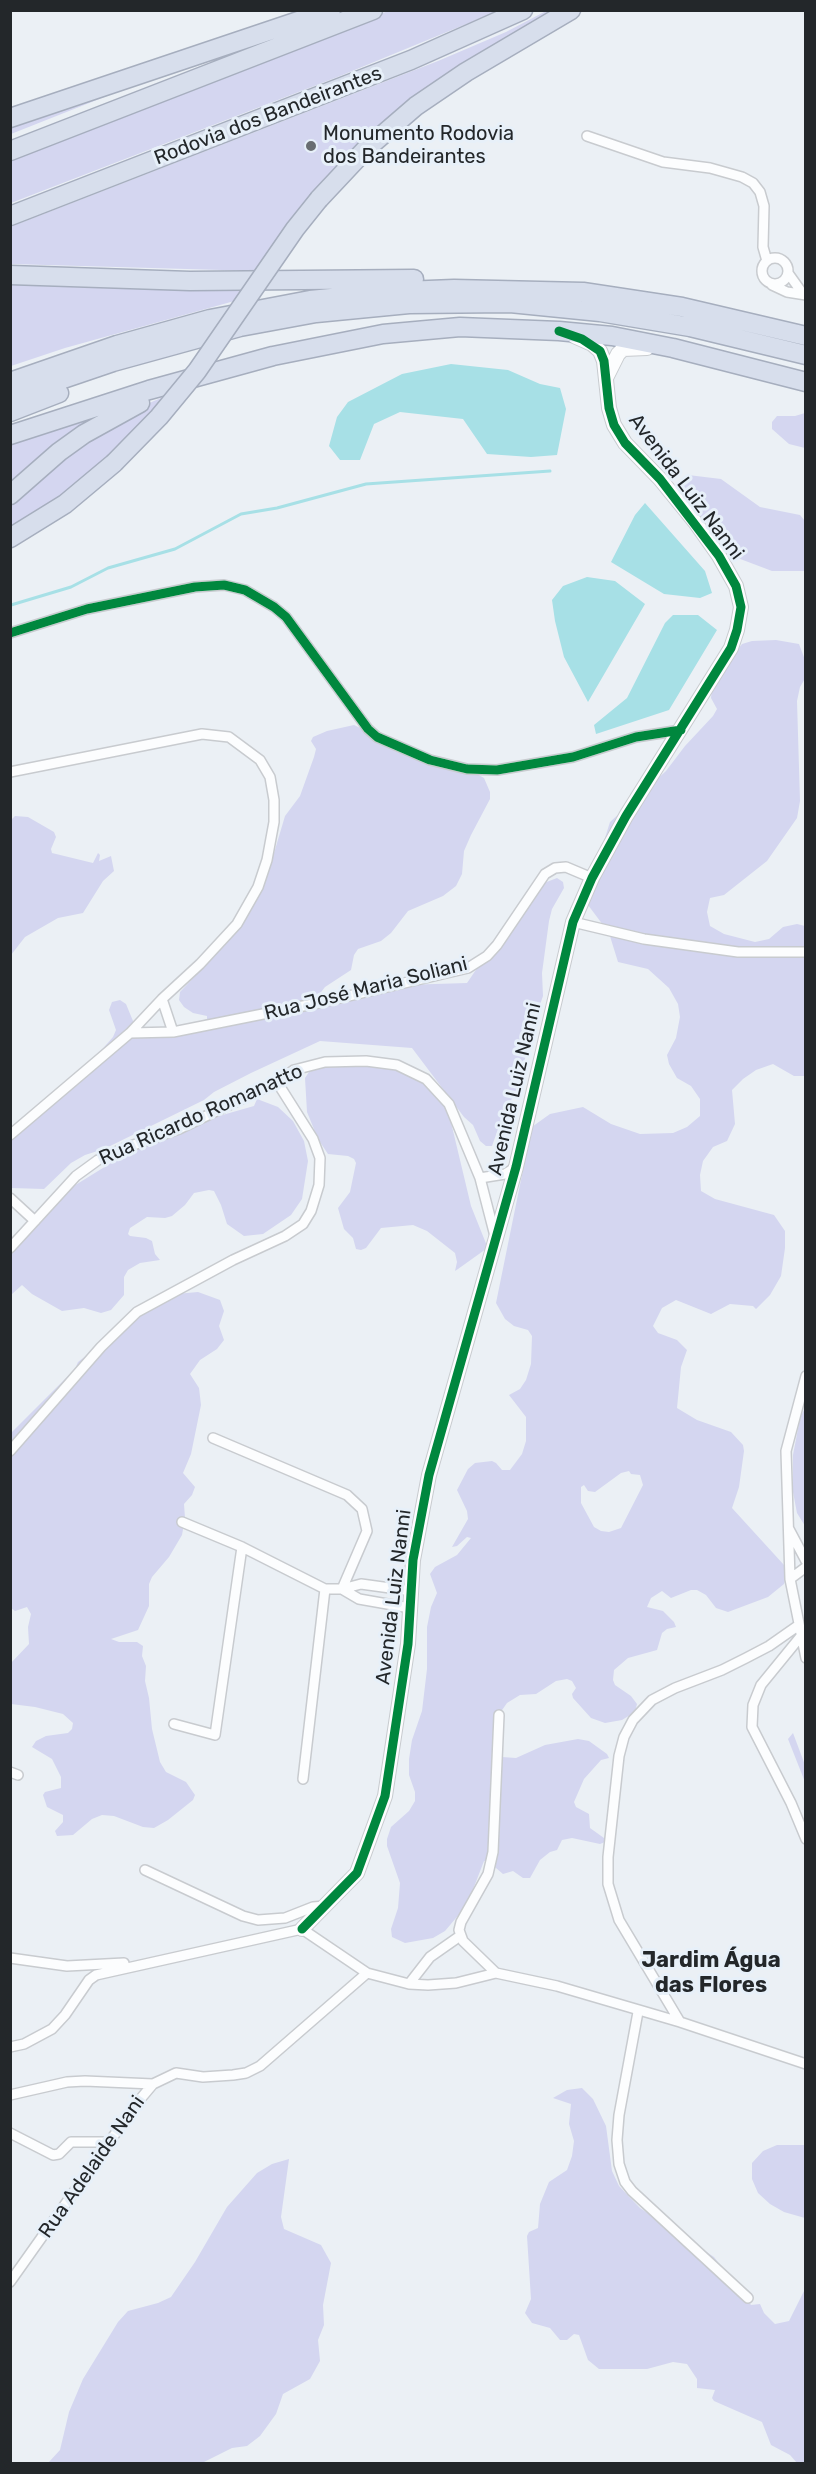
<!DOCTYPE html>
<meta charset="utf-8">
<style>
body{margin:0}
#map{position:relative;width:816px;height:2474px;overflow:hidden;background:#ebf0f5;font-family:Rubik,sans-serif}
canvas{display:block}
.frame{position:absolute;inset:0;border:12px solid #23272a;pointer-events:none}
</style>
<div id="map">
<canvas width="816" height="2474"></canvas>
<div class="frame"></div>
</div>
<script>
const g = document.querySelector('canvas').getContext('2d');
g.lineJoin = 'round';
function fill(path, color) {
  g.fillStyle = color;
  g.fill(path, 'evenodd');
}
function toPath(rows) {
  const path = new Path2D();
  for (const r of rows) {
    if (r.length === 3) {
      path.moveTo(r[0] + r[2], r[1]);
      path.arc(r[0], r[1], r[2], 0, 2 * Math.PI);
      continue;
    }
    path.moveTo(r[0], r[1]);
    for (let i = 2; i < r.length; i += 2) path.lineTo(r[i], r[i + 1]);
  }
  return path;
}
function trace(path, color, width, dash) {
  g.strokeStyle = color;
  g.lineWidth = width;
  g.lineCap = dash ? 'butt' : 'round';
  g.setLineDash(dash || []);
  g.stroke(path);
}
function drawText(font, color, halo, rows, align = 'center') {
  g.font = font + ' Rubik,sans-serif';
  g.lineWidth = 6;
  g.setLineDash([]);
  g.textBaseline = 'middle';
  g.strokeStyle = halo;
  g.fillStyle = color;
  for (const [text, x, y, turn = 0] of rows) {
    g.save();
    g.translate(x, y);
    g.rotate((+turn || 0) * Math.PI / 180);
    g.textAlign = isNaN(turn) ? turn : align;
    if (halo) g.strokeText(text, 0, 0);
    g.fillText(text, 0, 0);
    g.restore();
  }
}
const green = toPath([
 [388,11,498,11,340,76,11,203,11,158],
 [546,11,563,11,317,189,257,271,11,264,10,227,438,61,506,32],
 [175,69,11,134,11,122],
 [10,280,247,287,238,300,65,348,11,366],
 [168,395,125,444,68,491,11,529,10,500,53,462,140,407],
 [107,411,11,485,10,443],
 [805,413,805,448,789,444,772,429,772,422,777,416,795,416],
 [688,475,721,479,760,507,800,515,805,521,805,571,772,571,735,557,691,505,681,487,681,479],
 [776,640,799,644,805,660,806,677,800,687,797,701,800,801,797,818,767,861,724,895,710,898,707,912,710,926,724,934,755,942,769,939,783,927,797,924,805,926,805,1076,794,1076,773,1064,756,1070,743,1079,732,1090,735,1124,727,1141,713,1147,703,1161,700,1175,701,1191,715,1199,774,1215,785,1231,785,1248,781,1276,770,1295,756,1309,753,1306,730,1304,711,1314,676,1300,662,1308,653,1326,658,1333,677,1340,687,1350,681,1367,677,1408,697,1420,731,1432,743,1445,744,1451,739,1487,732,1508,784,1565,787,1575,784,1584,768,1597,728,1612,716,1608,706,1595,697,1590,691,1590,671,1598,662,1591,651,1598,647,1607,663,1611,674,1622,676,1627,667,1629,662,1633,657,1650,628,1658,614,1670,613,1680,615,1685,631,1696,637,1704,635,1712,622,1720,605,1723,591,1718,573,1698,572,1694,576,1688,572,1681,567,1679,556,1681,536,1694,520,1695,507,1703,500,1713,493,1737,495,1748,502,1757,516,1758,545,1745,578,1739,589,1741,607,1754,609,1758,601,1760,584,1779,574,1802,576,1807,589,1814,590,1828,604,1838,605,1842,600,1844,572,1838,562,1840,557,1850,550,1852,540,1860,530,1878,523,1878,513,1871,503,1874,489,1862,484,1861,467,1905,445,1931,433,1938,405,1943,392,1937,391,1929,398,1908,400,1883,387,1846,387,1839,391,1827,409,1811,415,1801,415,1792,409,1775,409,1759,412,1740,422,1711,427,1669,427,1627,431,1607,437,1593,430,1574,435,1567,457,1555,471,1538,467,1537,457,1546,452,1547,468,1519,467,1511,457,1490,468,1469,475,1463,492,1461,496,1463,502,1470,510,1470,522,1454,526,1441,526,1417,509,1395,520,1389,526,1380,531,1364,532,1336,528,1330,514,1326,505,1319,496,1303,523,1170,522,1134,550,1114,583,1107,611,1124,640,1134,673,1133,687,1127,700,1116,700,1099,691,1086,677,1078,669,1064,667,1055,676,1038,680,1017,678,1004,669,988,648,969,618,962,609,933,588,905,600,854,610,822,666,771,685,746,713,716,717,709,711,698,712,688,720,673,742,644,752,641],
 [629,1471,631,1474,640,1475,643,1485,621,1528,609,1532,601,1531,594,1527,581,1503,581,1487,584,1485,588,1491,595,1492,621,1473],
 [354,725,371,733,383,744,397,752,411,757,428,757,470,770,484,778,490,792,490,799,471,835,464,851,462,874,456,886,443,896,408,911,391,933,381,941,358,949,354,955,351,970,325,987,318,996,325,997,403,985,467,983,486,955,491,943,512,923,544,883,557,878,563,882,564,888,552,909,549,921,542,973,543,996,526,1045,524,1075,502,1118,492,1146,486,1146,480,1141,473,1125,464,1117,412,1048,320,1041,251,1073,214,1092,204,1100,104,1149,85,1155,71,1163,44,1189,11,1188,11,1140,67,1089,113,1037,116,1030,109,1010,112,1002,120,1000,126,1004,133,1021,140,1027,165,1028,193,1024,207,1019,207,1016,193,1013,184,1007,179,1000,180,992,228,941,251,906,269,870,285,816,300,796,314,757,316,749,311,741,313,737,327,731],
 [15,816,28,817,54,832,56,837,51,849,52,853,93,863,98,853,100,855,99,861,111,856,114,871,103,881,83,913,58,918,25,937,11,955,10,821],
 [348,1062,403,1069,431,1088,441,1099,449,1114,471,1206,487,1246,486,1249,458,1269,455,1271,457,1262,455,1253,427,1231,413,1225,381,1228,366,1248,361,1250,356,1249,353,1238,344,1229,338,1208,350,1192,356,1163,354,1159,348,1156,328,1154,318,1139,307,1112,305,1078,309,1072,319,1067],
 [257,1099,278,1107,293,1121,304,1141,308,1161,302,1199,291,1215,263,1234,244,1236,227,1224,221,1205,214,1191,209,1190,194,1193,185,1205,172,1216,165,1218,147,1217,130,1228,128,1234,130,1236,146,1238,152,1241,155,1254,160,1260,140,1263,128,1270,124,1277,124,1295,111,1310,101,1313,84,1308,62,1311,32,1294,22,1285,11,1295,10,1255,69,1189,140,1145,212,1118,254,1106],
 [198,1292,220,1300,224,1311,219,1326,224,1340,217,1349,200,1360,190,1374,199,1388,201,1405,191,1454,183,1473,195,1487,192,1495,184,1504,185,1518,182,1535,169,1557,152,1577,149,1584,149,1606,138,1630,111,1639,119,1642,137,1642,143,1646,142,1656,146,1666,145,1681,149,1698,152,1729,160,1762,166,1772,186,1782,195,1795,193,1800,168,1820,154,1828,143,1827,114,1816,102,1815,92,1819,73,1835,57,1836,55,1831,63,1822,63,1815,47,1807,43,1795,45,1792,61,1788,61,1777,52,1759,32,1747,36,1741,46,1736,68,1733,72,1729,73,1723,63,1714,35,1707,11,1704,10,1664,29,1644,28,1627,31,1614,27,1607,15,1611,11,1608,11,1433,75,1369,78,1362,165,1295],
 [805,1408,805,1526,797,1513,793,1492,793,1455,800,1418],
 [793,1733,805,1765,805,1782,788,1739],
 [582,2088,593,2099,606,2126,612,2171,619,2186,640,2208,714,2257,751,2305,760,2304,764,2313,775,2324,789,2321,805,2289,805,2463,797,2463,790,2455,771,2445,762,2422,714,2401,712,2398,715,2390,697,2388,697,2379,687,2364,673,2362,647,2369,599,2369,588,2360,579,2335,574,2334,567,2340,560,2340,550,2328,532,2323,525,2313,531,2299,527,2236,529,2232,538,2228,540,2204,549,2182,567,2170,572,2156,574,2141,569,2124,571,2104,553,2098,567,2090],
 [777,2145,805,2145,805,2218,784,2212,770,2204,758,2193,752,2179,752,2163,763,2151],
 [289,2159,281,2217,284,2229,321,2245,331,2263,323,2305,324,2325,318,2340,320,2361,310,2379,283,2394,276,2414,260,2436,247,2446,232,2448,202,2463,48,2463,60,2450,69,2412,83,2379,118,2322,128,2311,158,2303,171,2297,195,2262,227,2207,257,2173,272,2164]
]);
const water = toPath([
 [451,364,508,370,540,384,560,388,566,409,557,455,531,457,487,454,463,419,400,412,374,424,360,460,340,460,329,446,337,417,348,402,402,374],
 [645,503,705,571,712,593,700,598,664,594,611,562,635,515],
 [587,577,615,581,645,604,588,702,564,657,555,621,552,600,563,586],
 [673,615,698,615,717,630,669,710,596,734,594,725,627,698,665,623]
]);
const stream = toPath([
 [11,605,71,587,108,568,175,549,241,514,277,508,366,484,550,471]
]);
const street = toPath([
 [587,136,663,162,710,168,742,177,753,183,760,192,764,206,763,247,767,261],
 [775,271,13],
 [788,273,803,294],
 [772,285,787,292,806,295],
 [10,633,87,609,195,587,224,585,245,590,274,607,286,617,368,729,377,737,430,760,467,769,497,770,573,757,636,737,681,730],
 [10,772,202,734,229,737,260,760,270,777,274,800,274,822,267,860,258,887,237,924,200,964,162,999,173,1032],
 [573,922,644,939,738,952,806,952],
 [130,1033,162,999],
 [10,1135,130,1033,173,1032,323,1002,468,968,487,956,497,945,545,874,555,868,566,867,592,878],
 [480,1178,505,1174,516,1167],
 [10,1198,35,1221],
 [10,1248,76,1176,98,1160,122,1149,179,1129,277,1082,294,1070,325,1062,366,1061,397,1065,426,1079,449,1104,480,1178,495,1236],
 [806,1376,786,1451,790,1579,806,1658],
 [213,1438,347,1495,362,1509,367,1531,342,1589],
 [10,1451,101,1347,137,1312,233,1260,285,1236,303,1224,311,1211,319,1185,320,1158,313,1139,277,1082],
 [182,1522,242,1547,325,1589,342,1589,361,1584,412,1591],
 [789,1529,806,1561],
 [790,1579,806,1567],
 [342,1589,359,1599,410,1608],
 [801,1636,761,1685,753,1705,752,1727,791,1803,806,1839],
 [174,1724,215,1735,242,1547],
 [10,1772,18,1775],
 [303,1779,325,1589],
 [145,1870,243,1916,258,1920,285,1918,313,1907,325,1906],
 [10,1958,67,1966,124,1963],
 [496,1973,463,1941,459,1930,461,1922,488,1874,493,1852,499,1715],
 [409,1984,430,1957,460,1936],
 [638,2012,619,2115,617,2140,619,2164,625,2182,632,2191,748,2298],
 [680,2022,619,1920,608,1884,608,1857,619,1756,624,1737,633,1720,652,1700,675,1688,722,1670,746,1658,769,1646,799,1625],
 [10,2047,24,2044,52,2029,65,2015,89,1980,96,1975,302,1929,367,1973,409,1984,428,1985,456,1983,496,1973,557,1986,680,2022,806,2064],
 [10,2095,67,2082,85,2081,153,2084],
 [10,2133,53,2155,59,2154,71,2142,110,2142],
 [10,2282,137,2103,153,2084,176,2073,203,2077,233,2075,246,2073,260,2066,367,1973]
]);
const secondary = toPath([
 [607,376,618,354,623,349,647,348],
 [302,1929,357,1873,385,1796,408,1644,413,1560,429,1475,516,1167,573,922,592,878,626,816,731,648,737,630,741,607,736,586,719,556,695,522,660,479,625,443,614,425,609,408,604,361,600,351,592,344,574,336]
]);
const highway = toPath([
 [10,118,331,10],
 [10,151,373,10],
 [319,199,365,150,416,106,466,72,571,10],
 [10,216,411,60,523,10],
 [10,275,190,281,414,279],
 [10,382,117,345,210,319,310,300,404,291,454,289,583,292,682,307,806,336],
 [10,397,113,362,240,327,316,313,409,304,510,303,600,312,690,327,806,355],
 [10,412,59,393],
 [10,435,149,390,273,356,383,334,460,327,559,331,612,336,673,348,806,382],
 [10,495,59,452,84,434,140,403],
 [10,538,65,504,114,463]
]);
const highwayBridge = toPath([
 [114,463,159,417,197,371,295,229,319,199]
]);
const cycleway = toPath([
 [10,633,87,609,195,587,224,585,245,590,274,607,286,617,368,729,377,737,430,760,467,769,497,770,573,757,636,737,681,730],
 [302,1929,357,1873,385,1796,408,1644,413,1560,429,1475,516,1167,573,922,592,878,626,816,731,648,737,630,741,607,736,586,719,556,660,479,625,443,614,425,609,408,604,361,600,351,582,339,559,331]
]);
const markers = [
 [311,146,6,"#696d71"]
];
const streetNames = [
 ["Rodovia dos Bandeirantes",268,116,-21],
 ["Avenida Luiz Nanni",686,487,53],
 ["Rua José Maria Soliani",366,989,-14],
 ["Avenida Luiz Nanni",515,1089,-77],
 ["Rua Ricardo Romanatto",201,1115,-24],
 ["Avenida Luiz Nanni",394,1597,-83],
 ["Rua Adelaide Nani",92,2167,-55]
];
const poiNames = [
 ["Monumento Rodovia",323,134],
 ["dos Bandeirantes",323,157]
];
const quarterNames = [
 ["Jardim Água",711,1961],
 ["das Flores",711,1986]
];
fill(green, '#d4d6f0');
fill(water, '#a7e0e6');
trace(stream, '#a7e0e6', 3);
trace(street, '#c8cbcf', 12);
trace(secondary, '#c8cbcf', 16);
trace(highway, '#a6aebe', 21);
trace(street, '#fcfdfe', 9);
trace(secondary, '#fcfdfe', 14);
trace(highway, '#d7deec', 18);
trace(highwayBridge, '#a6aebe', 21, []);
trace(highwayBridge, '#d7deec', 18);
trace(cycleway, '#00873e', 9);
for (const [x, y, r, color] of markers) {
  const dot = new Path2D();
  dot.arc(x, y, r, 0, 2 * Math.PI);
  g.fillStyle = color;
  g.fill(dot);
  trace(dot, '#e7f0f9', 2);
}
drawText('20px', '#23272a', '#e7f0f9', streetNames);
drawText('20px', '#23272a', '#e7f0f9', poiNames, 'left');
drawText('bold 22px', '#23272a', '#e7f0f9', quarterNames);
</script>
